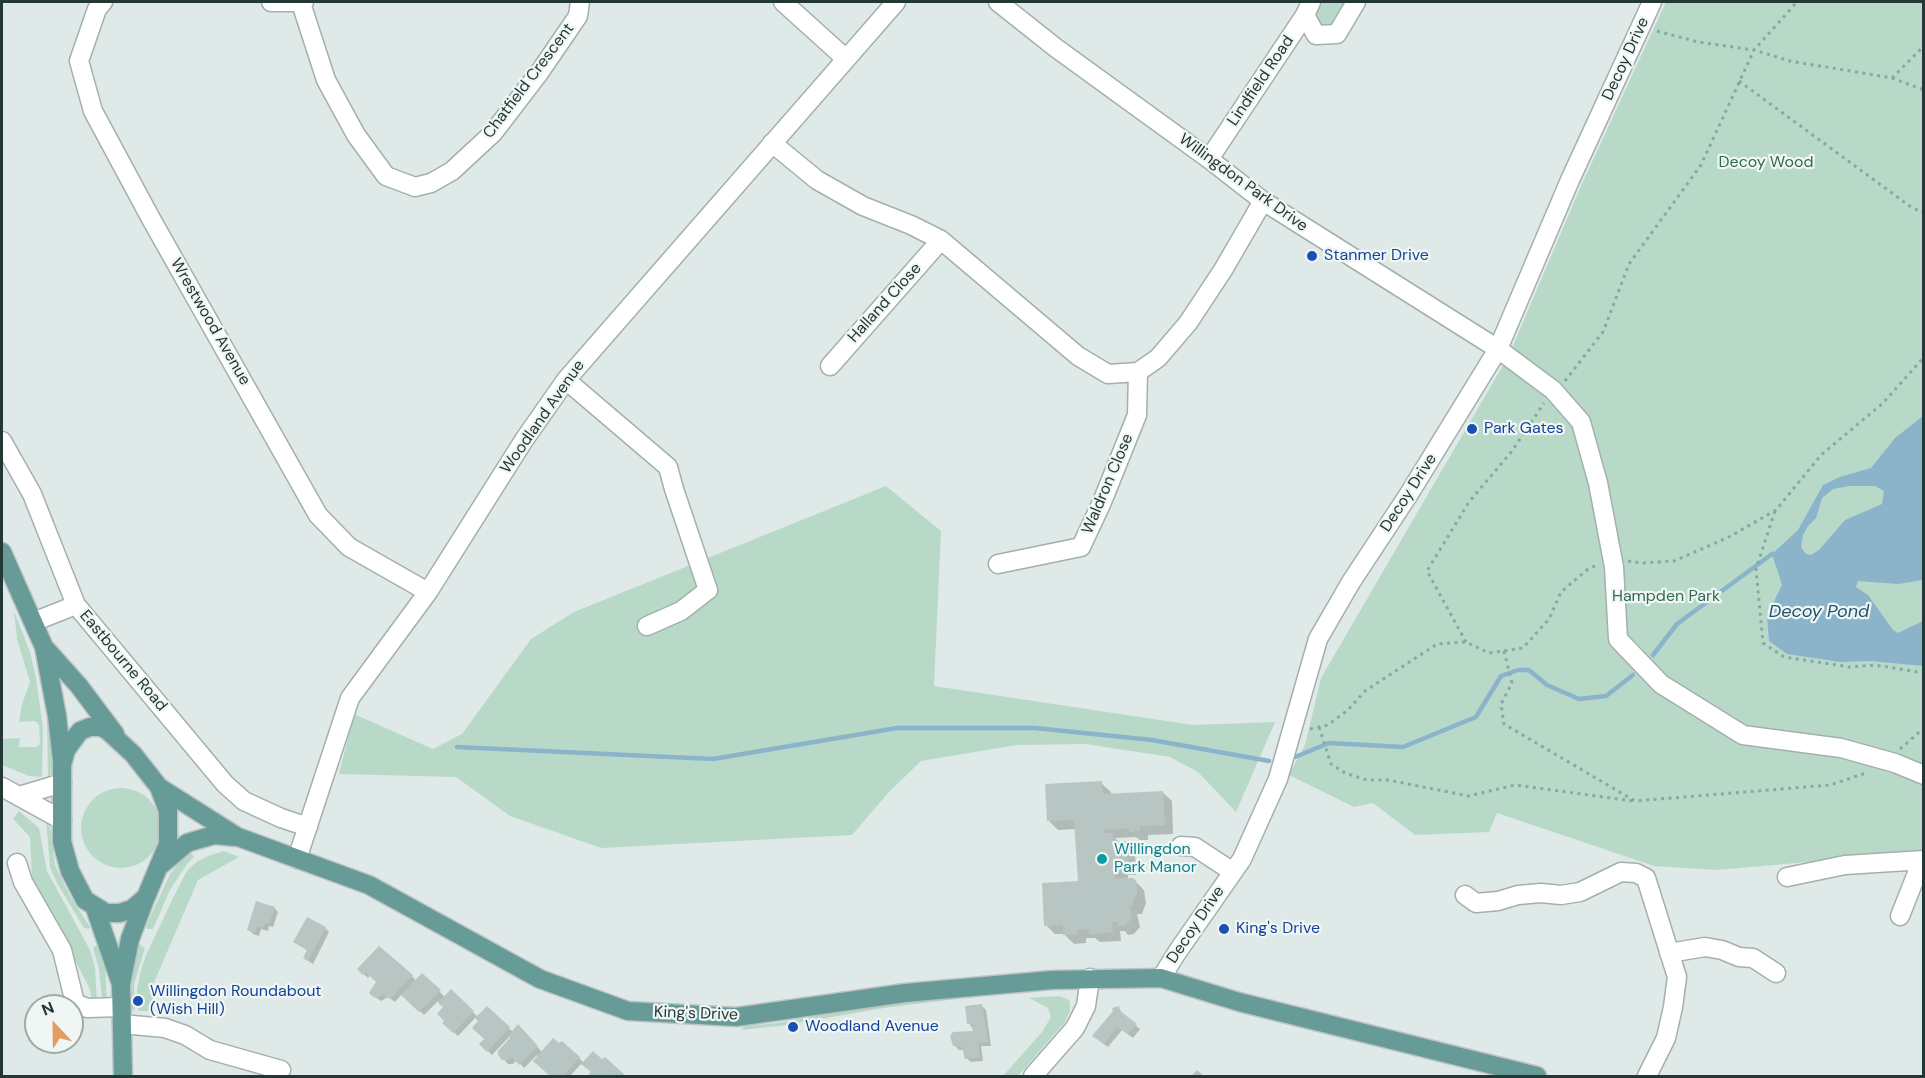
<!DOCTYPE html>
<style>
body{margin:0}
#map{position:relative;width:1925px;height:1078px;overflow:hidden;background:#dfe9e7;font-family:"DM Sans",sans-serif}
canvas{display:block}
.frame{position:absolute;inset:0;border:3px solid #223736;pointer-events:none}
.north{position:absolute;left:24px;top:994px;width:60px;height:60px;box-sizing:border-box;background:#eff6f4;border:2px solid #9daaa8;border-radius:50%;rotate:338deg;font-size:16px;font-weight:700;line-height:24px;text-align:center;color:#223736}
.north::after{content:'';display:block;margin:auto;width:21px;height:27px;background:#e59c60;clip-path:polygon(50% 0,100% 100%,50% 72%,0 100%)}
</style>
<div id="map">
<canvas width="1925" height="1078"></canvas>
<div class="frame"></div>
<div class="north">N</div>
</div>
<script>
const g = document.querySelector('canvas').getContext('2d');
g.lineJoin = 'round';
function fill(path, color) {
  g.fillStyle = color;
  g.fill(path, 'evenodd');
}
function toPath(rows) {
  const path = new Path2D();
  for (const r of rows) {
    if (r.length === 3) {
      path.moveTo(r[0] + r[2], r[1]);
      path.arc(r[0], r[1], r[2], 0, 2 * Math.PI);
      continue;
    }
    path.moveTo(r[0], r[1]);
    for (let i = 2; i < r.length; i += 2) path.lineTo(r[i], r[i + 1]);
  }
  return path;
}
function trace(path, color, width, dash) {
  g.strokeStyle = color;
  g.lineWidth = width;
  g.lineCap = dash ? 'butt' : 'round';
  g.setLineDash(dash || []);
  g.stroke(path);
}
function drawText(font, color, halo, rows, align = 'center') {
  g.font = font + ' "DM Sans",sans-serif';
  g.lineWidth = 4.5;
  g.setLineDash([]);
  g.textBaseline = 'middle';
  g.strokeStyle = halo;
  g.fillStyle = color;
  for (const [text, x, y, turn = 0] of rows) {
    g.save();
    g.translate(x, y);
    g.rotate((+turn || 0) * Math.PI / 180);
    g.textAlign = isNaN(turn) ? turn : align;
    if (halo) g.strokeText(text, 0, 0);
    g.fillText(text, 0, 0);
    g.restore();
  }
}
const green = toPath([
 [1311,2,1356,2,1337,34,1316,35],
 [1666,2,1923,2,1923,852,1716,870,1654,866,1497,813,1489,832,1415,835,1373,803,1354,807,1289,775,1305,745,1321,678,1509,355,1581,186],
 [886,486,941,531,934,686,1193,725,1275,722,1236,812,1198,772,1170,757,1085,744,1017,745,921,761,888,793,852,835,601,848,510,816,456,777,339,774,354,714,433,749,462,734,531,639,574,612],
 [14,611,30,652,36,678,43,729,42,777,29,776,2,765,2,739,20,738,19,747,37,747,40,744,39,725,35,721,19,722,22,704,30,682,17,639],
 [51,718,54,743,54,767,48,779,47,719],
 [121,828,40],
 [19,811,39,828,47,871,90,950,95,968,97,1002,92,1003,90,989,32,878,30,837,13,819],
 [46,820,50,827,55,865,69,894,90,927,89,929,84,928,57,883,50,867],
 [224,851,239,857,198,880,152,987,153,1011,138,1011,137,990,141,970,146,955,175,894,187,871,195,863,208,856],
 [191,853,194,857,187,864,170,890,153,929,147,929,146,926,170,874,182,859],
 [139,944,145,948,134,984,135,1010,130,1011,129,990],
 [97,945,105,969,107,999,102,999,99,969,93,948],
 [988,992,988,995,884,1008,780,1026,741,1030,744,1026,778,1023,884,1004],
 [1059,996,1069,1000,1070,1003,1070,1011,1065,1022,1018,1076,1003,1076,1042,1032,1051,1017,1048,1008,1029,998]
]);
const water = toPath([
 [1923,416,1923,580,1898,584,1858,581,1856,587,1868,595,1893,630,1898,633,1923,621,1923,666,1871,661,1840,662,1787,654,1769,641,1767,616,1782,585,1772,554,1798,530,1823,485,1840,477,1871,468,1895,438],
 [1849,486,1875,486,1884,491,1882,504,1845,520,1819,550,1811,555,1806,554,1801,547,1803,535,1808,526,1816,518,1822,498,1833,489]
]);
const shadow = toPath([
 [1101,783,1111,792,1111,795,1162,792,1172,801,1173,834,1148,835,1148,840,1140,840,1136,837,1115,838,1120,843,1126,842,1135,851,1136,875,1128,875,1128,879,1135,881,1144,890,1146,903,1142,914,1137,914,1140,927,1134,934,1128,935,1125,931,1120,931,1121,941,1100,942,1095,938,1086,938,1086,943,1074,944,1064,934,1055,934,1046,925,1079,883,1076,829,1058,830,1049,821],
 [274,908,278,912,273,927,269,926,268,931,261,929,259,936,253,934,249,930],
 [325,928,329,932,313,964,304,958,308,951,295,942],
 [359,969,412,976,416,981,422,975,445,997,451,991,478,1017,487,1008,513,1032,518,1027,542,1052,579,1058,584,1063,602,1061,605,1059,624,1076,593,1076,591,1074,592,1072,582,1063,570,1076,552,1076,539,1065,537,1055,524,1068,517,1060,513,1064,508,1064,499,1054,512,1038,510,1036,492,1055,481,1044,486,1039,480,1021,476,1017,458,1036,444,1023,445,1008,438,1001,424,1015,402,994,395,1002,388,997,381,1001,375,997,378,982,371,975,368,978],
 [982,1006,986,1010,991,1046,981,1046,983,1061,971,1062,966,1058,965,1050,959,1050,954,1045,975,1032,969,1023],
 [1119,1008,1124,1016,1140,1029,1133,1038,1122,1030,1108,1047,1098,1040]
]);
const stream = toPath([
 [1653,655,1677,624,1772,554],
 [457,747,713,759,897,728,1035,728,1152,740,1269,761],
 [1295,757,1329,743,1403,747,1476,717,1501,676,1518,670,1529,670,1547,685,1579,699,1606,696,1633,675]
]);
const building = toPath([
 [1102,781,1103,794,1163,791,1165,825,1140,826,1140,831,1129,832,1129,828,1104,830,1104,833,1113,833,1113,841,1126,841,1128,866,1119,867,1120,871,1115,871,1115,879,1132,878,1136,880,1137,893,1133,901,1133,905,1129,906,1132,918,1125,926,1118,926,1118,922,1112,922,1113,932,1089,934,1089,929,1077,930,1078,934,1063,935,1063,925,1044,926,1042,883,1078,881,1074,820,1047,821,1045,784],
 [256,901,275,907,269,924,265,923,264,928,257,926,255,933,247,930],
 [307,917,326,927,308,961,303,958,307,950,293,942],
 [379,946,413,975,390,999,383,994,376,998,372,996,369,993,376,982,366,972,363,975,357,969],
 [422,973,441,990,419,1012,401,995],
 [451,989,474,1011,453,1033,442,1023,444,1021,437,1014,443,1007,438,1003],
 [982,1004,988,1042,978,1043,980,1057,965,1059,962,1047,953,1046,950,1036,953,1032,973,1031,972,1023,967,1024,965,1006],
 [487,1006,510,1027,487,1052,479,1044,484,1039,472,1028,478,1021,475,1018],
 [1119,1006,1120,1011,1137,1024,1128,1034,1117,1027,1104,1044,1092,1036,1113,1011,1112,1008],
 [518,1024,538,1046,519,1065,512,1057,508,1060,502,1060,498,1055,498,1051,510,1038,508,1036],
 [553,1038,559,1043,562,1041,580,1057,563,1076,550,1076,533,1061],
 [593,1051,602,1059,605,1057,626,1076,591,1076,589,1074,591,1072,581,1064],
 [1197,1070,1204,1076,1191,1076]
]);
const path = toPath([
 [1657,31,1698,42,1754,50,1790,61,1892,78,1924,90],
 [1892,78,1924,46],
 [1739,81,1911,207,1924,213],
 [1565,381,1603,332,1629,264,1701,165,1754,50,1797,2],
 [1775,511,1756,569,1763,643,1784,657,1850,667,1875,665,1924,673],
 [1628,561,1641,563,1674,561,1729,537,1776,510,1821,455,1883,403,1924,357],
 [1466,642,1427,571,1469,502,1512,451,1544,403],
 [1504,651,1512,683,1501,704,1504,724,1635,801,1830,785,1866,773],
 [1319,727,1331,764,1345,773,1367,780,1388,780,1469,796,1515,785,1633,801],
 [1310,729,1328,725,1348,710,1365,691,1437,644,1466,642,1489,653,1523,648,1549,619,1561,592,1588,569,1599,564],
 [1900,749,1924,728],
 [1127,852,1143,851]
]);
const minor = toPath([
 [103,2,97,9,79,61,93,111,150,217,318,515,349,547,428,592],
 [271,2,304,2],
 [783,2,845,58],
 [998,2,1056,48,1209,159,1263,201,1498,349,1553,390,1581,422,1598,483,1614,567,1618,639,1661,684,1743,735,1841,748,1895,763,1924,775],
 [301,3,326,80,356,135,386,176,415,187,431,183,452,171,493,133,539,73,578,16,580,2],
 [1305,15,1316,35,1337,34,1356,2],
 [772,143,817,180,863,206,911,225,941,240,1078,356,1108,374,1138,372,1158,358,1188,323,1223,270,1263,201],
 [1209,159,1305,15,1311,2],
 [830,366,941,240],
 [566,380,668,467,674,489,708,590,681,611,647,626],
 [2,441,32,494,76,605,225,784,244,801,281,818,308,827],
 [998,564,1081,547,1102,502,1137,415,1138,372],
 [33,622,76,605],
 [2,787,62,820],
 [19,796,62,783],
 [1181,846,1195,847,1233,872],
 [297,859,350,698,428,592,524,440,566,380,896,2],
 [17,863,23,882,62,950,75,1003,87,1008,121,1007],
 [1787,877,1845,865,1924,860],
 [1465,895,1476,903,1498,901,1518,895,1541,893,1561,895,1580,892,1621,872,1636,873,1646,878,1677,977,1673,1007,1666,1038,1647,1076],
 [1900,916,1917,873,1917,861],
 [1669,953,1705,947,1722,950,1739,957,1753,958,1776,973],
 [1161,978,1178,951,1242,859,1278,779,1318,639,1351,582,1409,494,1498,349,1570,180,1652,2],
 [122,1024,165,1028,185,1035,210,1050,281,1070],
 [1033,1076,1075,1028,1086,1006,1090,978]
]);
const major = toPath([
 [2,552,44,647,57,716,62,760],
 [45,648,79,686,115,734],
 [90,727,101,727,108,731,133,754,159,787,168,811,168,844,153,880,146,897,132,909,120,913,106,913,85,900,70,871,62,842,62,765,66,750,80,731,90,727],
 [159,787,238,837,369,885,540,979,628,1011,736,1017,905,993,1052,980,1161,978,1239,1002,1537,1076],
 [161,865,187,843,197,840,214,835,236,837],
 [95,908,121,984],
 [123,1076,121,984,130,939,145,899]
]);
const markers = [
 [1312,256,6,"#1a4fb4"],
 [1472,429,6,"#1a4fb4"],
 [1102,859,6,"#0f9aa8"],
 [1224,929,6,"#1a4fb4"],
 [138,1001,6,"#1a4fb4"],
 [793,1027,6,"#1a4fb4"]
];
const streetNames = [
 ["Decoy Drive",1626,59,-65],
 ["Chatfield Crescent",529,81,-53],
 ["Lindfield Road",1261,81,-56],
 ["Willingdon Park Drive",1243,183,36],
 ["Halland Close",885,303,-48],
 ["Wrestwood Avenue",210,322,60],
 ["Woodland Avenue",543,417,-55],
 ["Waldron Close",1108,484,-67],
 ["Decoy Drive",1409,493,-57],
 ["Eastbourne Road",123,661,50],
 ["Decoy Drive",1196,925,-56],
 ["King's Drive",696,1014,2]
];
const parkNames = [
 ["Decoy Wood",1766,163],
 ["Hampden Park",1666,597]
];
const transitNames = [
 ["Stanmer Drive",1324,256],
 ["Park Gates",1484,429],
 ["King's Drive",1236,929],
 ["Willingdon Roundabout",150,992],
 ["(Wish Hill)",150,1010],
 ["Woodland Avenue",805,1027]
];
const cultureNames = [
 ["Willingdon",1114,850],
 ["Park Manor",1114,868]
];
const waterNames = [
 ["Decoy Pond",1819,612]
];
fill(green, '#b9d9c8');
fill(water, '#8bb3ca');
fill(shadow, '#0003');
trace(stream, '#8bb3ca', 4.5);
fill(building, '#b8c6c3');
trace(minor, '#a3b0ae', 21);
trace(major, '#bdc3c3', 21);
trace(path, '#82aaa6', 3, [3, 4.5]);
trace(minor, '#fff', 18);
trace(major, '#679b98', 18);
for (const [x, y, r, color] of markers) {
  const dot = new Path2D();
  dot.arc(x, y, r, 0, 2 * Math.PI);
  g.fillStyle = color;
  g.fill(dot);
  trace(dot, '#eff6f4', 2);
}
drawText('16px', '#223736', '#eff6f4', streetNames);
drawText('16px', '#306a52', '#eff6f4', parkNames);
drawText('16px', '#164399', '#eff6f4', transitNames, 'left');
drawText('16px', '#0d838f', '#eff6f4', cultureNames, 'left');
drawText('italic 18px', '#21516d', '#eff6f4', waterNames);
</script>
